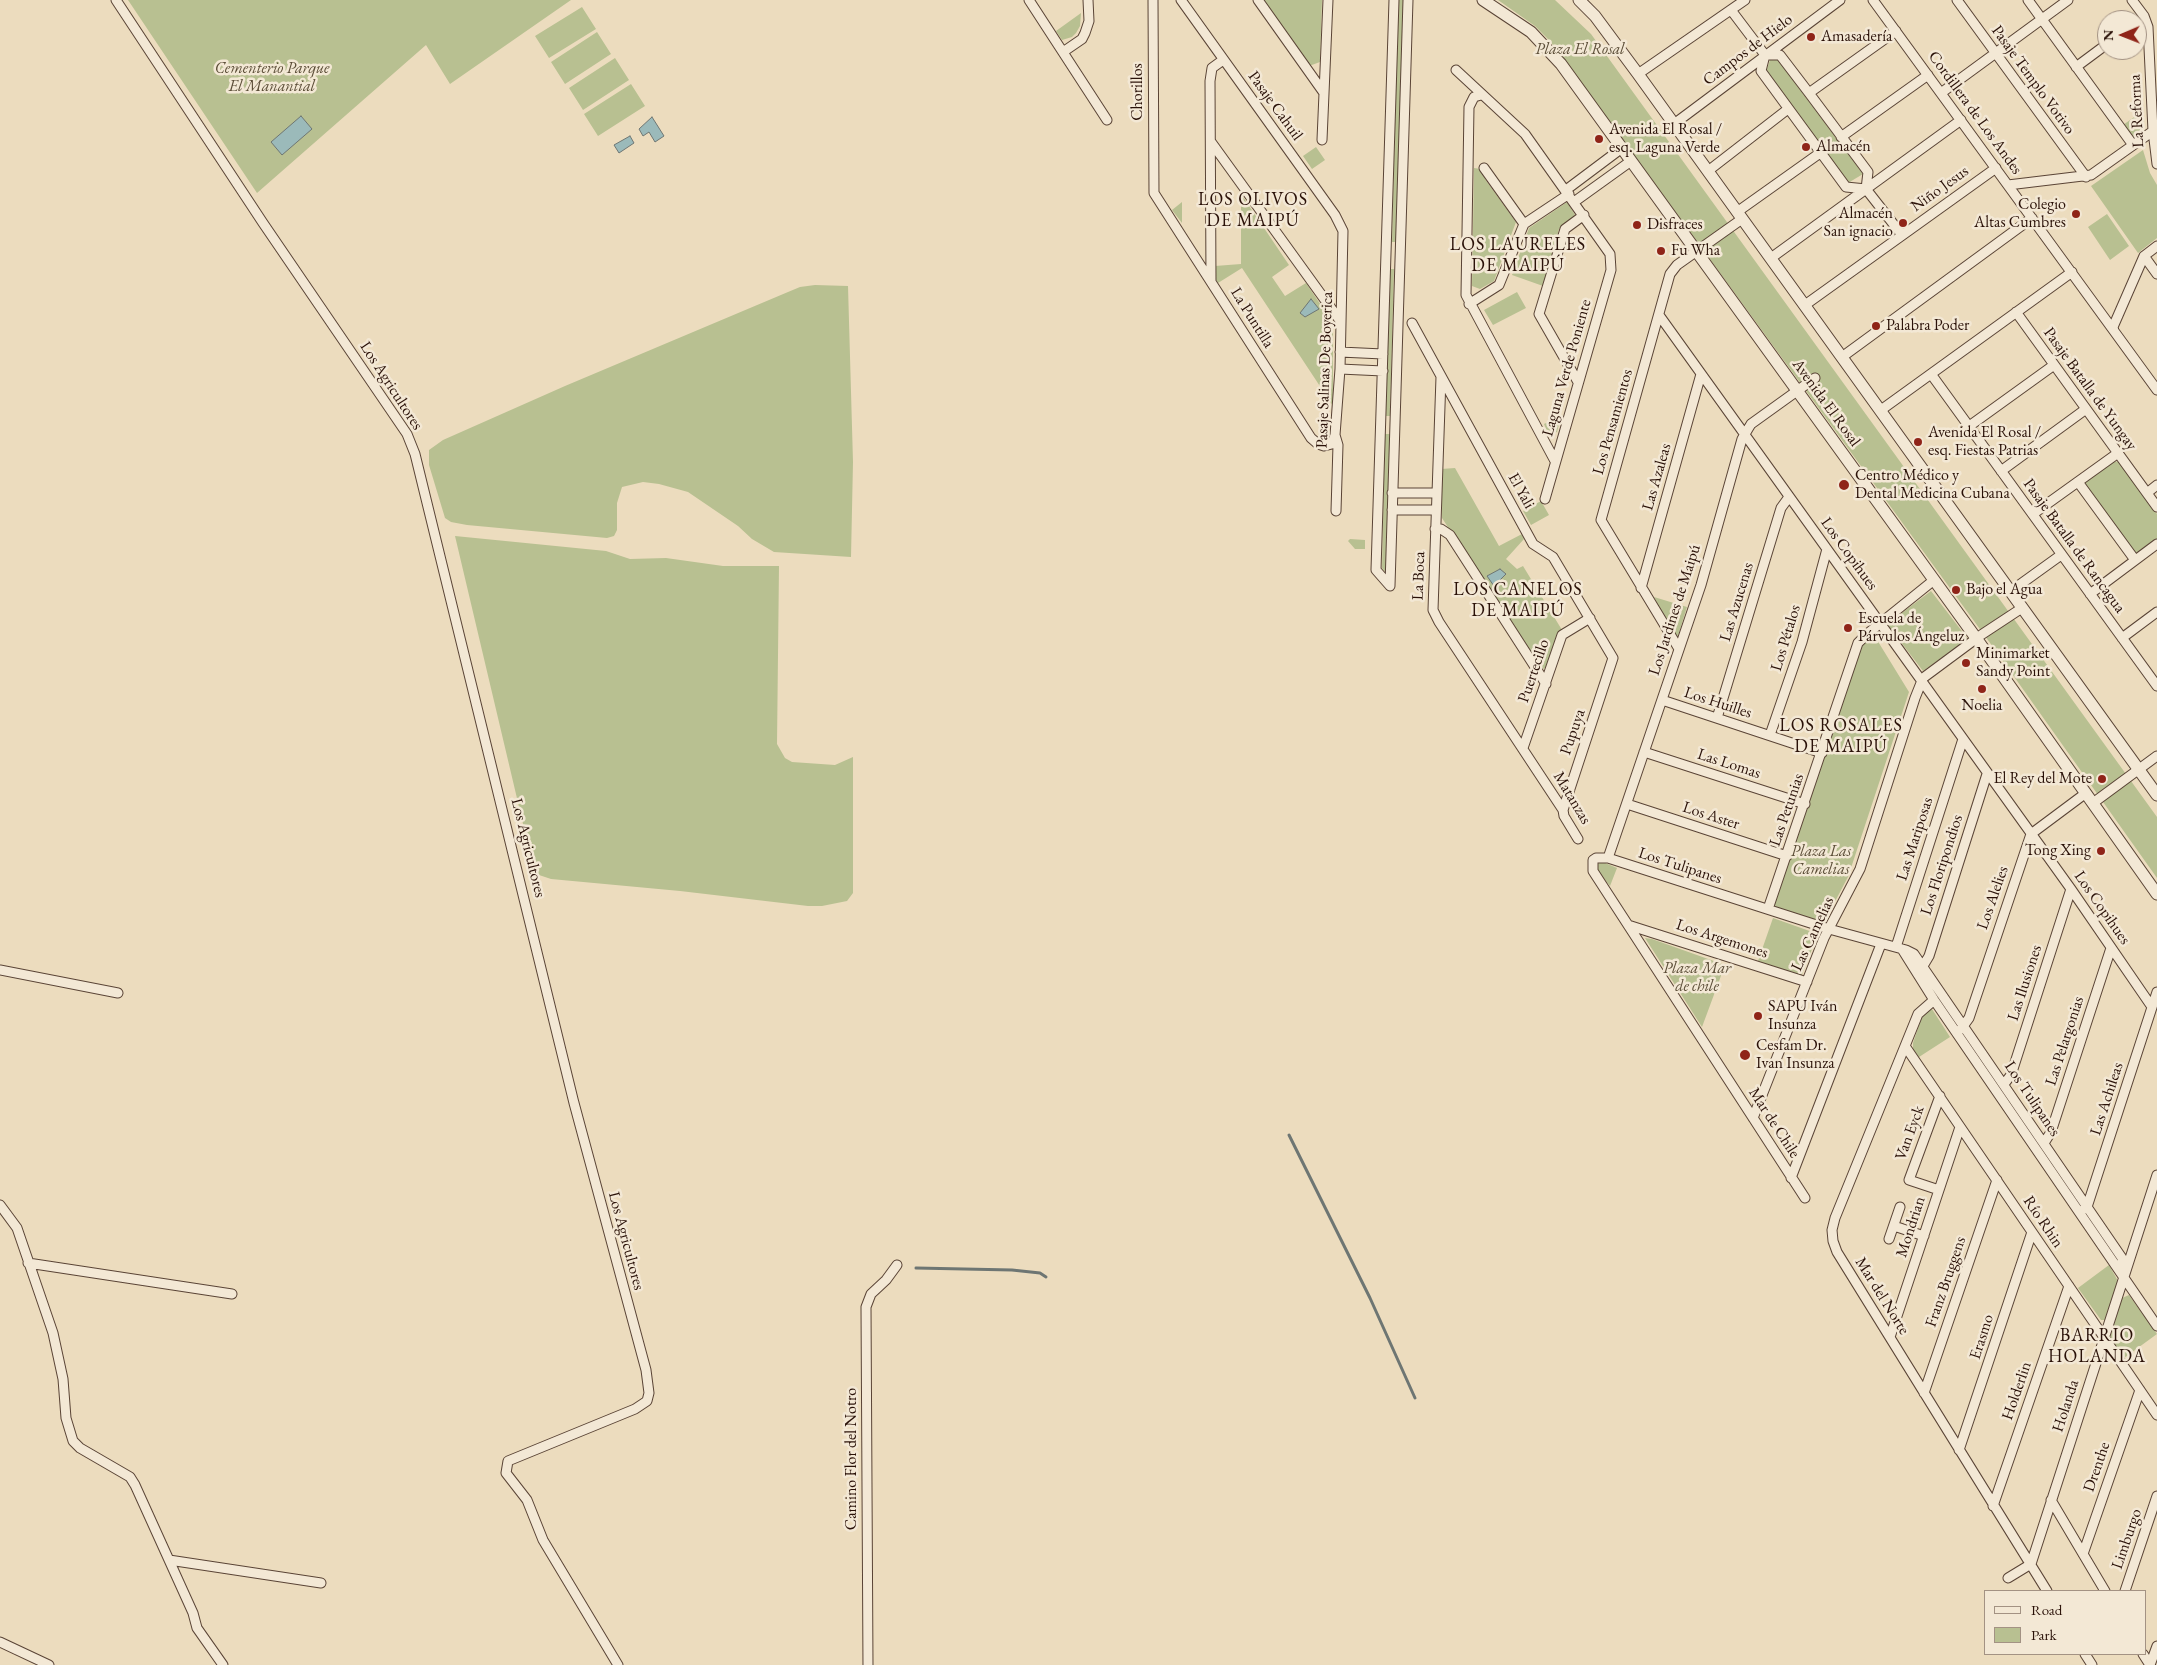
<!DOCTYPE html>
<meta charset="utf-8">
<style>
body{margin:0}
#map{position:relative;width:2157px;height:1665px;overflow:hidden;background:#ecdcbe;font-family:"EB Garamond",serif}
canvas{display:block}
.legend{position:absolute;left:1984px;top:1590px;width:162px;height:65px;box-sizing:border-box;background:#f3e8d5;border:1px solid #a39283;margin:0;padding:6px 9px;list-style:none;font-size:15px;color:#2a1108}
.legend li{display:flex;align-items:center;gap:10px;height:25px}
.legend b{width:25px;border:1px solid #a39283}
.north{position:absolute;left:2097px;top:10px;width:50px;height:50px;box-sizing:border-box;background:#f3e8d5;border:1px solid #a39283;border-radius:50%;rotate:269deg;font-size:14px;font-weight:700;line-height:20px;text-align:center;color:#2a1108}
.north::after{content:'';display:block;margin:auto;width:18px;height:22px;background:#8f2418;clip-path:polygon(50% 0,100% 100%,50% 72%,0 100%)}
</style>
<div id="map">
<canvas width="2157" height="1665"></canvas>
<ul class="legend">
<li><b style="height:6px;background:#f3e8d5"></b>Road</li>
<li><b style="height:14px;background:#b8c091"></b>Park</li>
</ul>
<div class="north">N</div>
</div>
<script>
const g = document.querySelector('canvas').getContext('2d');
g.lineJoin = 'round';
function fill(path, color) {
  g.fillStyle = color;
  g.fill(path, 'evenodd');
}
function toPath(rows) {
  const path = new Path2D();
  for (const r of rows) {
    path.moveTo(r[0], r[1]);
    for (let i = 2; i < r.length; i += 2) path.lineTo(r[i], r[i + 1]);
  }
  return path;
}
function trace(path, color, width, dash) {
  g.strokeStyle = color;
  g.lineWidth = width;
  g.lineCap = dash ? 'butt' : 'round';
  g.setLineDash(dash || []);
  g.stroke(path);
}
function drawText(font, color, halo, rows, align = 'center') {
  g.font = font + ' "EB Garamond",serif';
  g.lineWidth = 5;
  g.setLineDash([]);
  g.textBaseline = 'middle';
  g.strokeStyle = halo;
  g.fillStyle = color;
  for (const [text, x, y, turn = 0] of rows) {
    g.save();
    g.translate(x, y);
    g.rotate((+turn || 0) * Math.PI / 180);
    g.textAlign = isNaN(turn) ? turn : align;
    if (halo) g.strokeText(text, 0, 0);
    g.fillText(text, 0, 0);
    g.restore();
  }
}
const green = toPath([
 [128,0,571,0,450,84,426,45,257,193],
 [1261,0,1322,0,1320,62,1309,66],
 [1398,0,1403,0,1396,242,1392,242],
 [1498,0,1555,0,1591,34,2157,817,2157,878,1993,647,1566,62,1549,40,1535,26],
 [582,7,596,29,549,58,535,36],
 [1081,13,1080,26,1076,33,1072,37,1062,40,1056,31],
 [597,32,611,54,565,84,551,62],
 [615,58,629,80,583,110,569,88],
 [1770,60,1778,60,1863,174,1848,183,1766,72],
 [631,84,645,106,598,136,584,114],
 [2144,110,2144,132,2133,140,2123,125],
 [1316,147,1325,160,1312,169,1303,156],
 [2143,150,2150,173,2157,185,2157,238,2138,253,2091,186],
 [1474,168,1481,169,1487,177,1485,179,1516,222,1494,281,1480,289,1472,286],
 [1241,194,1289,265,1272,277,1285,296,1306,283,1333,323,1333,406,1242,268,1218,283,1214,277,1215,266,1241,264],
 [1182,202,1182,223,1172,210],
 [1567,202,1575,215,1559,229,1543,286,1512,275,1529,228],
 [2107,214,2129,246,2110,260,2088,227],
 [1390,269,1394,269,1390,416,1385,416],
 [815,285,848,286,853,462,851,557,774,552,752,539,738,526,688,492,659,484,643,482,622,487,617,503,617,530,614,536,607,538,467,525,451,522,445,518,429,465,429,450,443,440,565,386,788,292,800,287],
 [1517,292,1526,308,1493,325,1484,310],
 [1561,416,1557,432,1552,434,1547,431,1544,424],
 [1385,434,1390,434,1386,573,1382,568],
 [2111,461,2121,462,2157,514,2157,540,2135,556,2081,483],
 [1455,468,1499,546,1522,534,1524,539,1506,559,1517,569,1523,566,1562,630,1557,634,1547,667,1543,669,1538,667,1442,518,1441,469],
 [1541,501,1549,515,1531,525,1523,511],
 [455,536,606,551,630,559,666,558,723,566,779,566,777,744,785,758,792,762,835,765,853,757,853,893,847,901,822,906,808,906,680,891,551,879,539,875,533,866],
 [1350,539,1365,540,1365,549,1355,549,1348,541],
 [1931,591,1968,639,1923,671,1887,624],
 [1654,597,1687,607,1678,636,1674,634],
 [1874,635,1909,692,1848,877,1822,926,1772,907,1862,645,1868,636],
 [1603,862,1617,868,1610,886,1596,869,1597,864],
 [1773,918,1818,934,1801,977,1758,961],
 [1645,938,1652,939,1725,965,1702,1027],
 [1932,1009,1950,1037,1919,1057,1913,1049,1913,1043,1921,1019,1924,1014],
 [2109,1265,2118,1281,2106,1320,2101,1320,2078,1288],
 [2129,1295,2157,1334,2124,1358,2110,1338,2122,1298]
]);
const water = toPath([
 [301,116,312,129,282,155,271,142,301,116],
 [652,117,664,136,655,142,649,132,643,136,639,129,652,117],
 [630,136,634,143,619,153,614,145,630,136],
 [1311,299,1319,309,1305,317,1300,313,1311,299],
 [1500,569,1506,574,1494,586,1487,576,1500,569]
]);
const stream = toPath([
 [1289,1135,1370,1298,1415,1398],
 [916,1268,1012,1270,1040,1273,1046,1277]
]);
const minor = toPath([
 [116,0,263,223,407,434,415,454,574,1103,646,1370,649,1393,647,1401,635,1409,508,1461,506,1473,527,1500,543,1540,618,1665],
 [1029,0,1107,120],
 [1153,0,1154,193,1311,438,1318,444,1324,446,1332,444,1335,435],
 [1181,0,1335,215,1343,231,1340,369,1335,435,1338,445,1336,511],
 [1258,0,1324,93],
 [1873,0,2157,390],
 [1957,0,2086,177],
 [2028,0,2133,145],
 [2132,0,2144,16,2148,27,2153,131,2157,164],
 [1731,10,1765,55,1780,55,1809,93,1868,172,1866,189,1902,235],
 [1063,52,1082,39,1085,33,1089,21,1088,0],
 [1765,55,1761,71,1846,187,1866,189],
 [2076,67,2107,44],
 [1456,70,1525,134,1610,254,1611,270,1545,499],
 [1638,74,1745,0],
 [1809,93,1896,31],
 [1941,93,2068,0],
 [1481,95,1474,97,1469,107,1466,295,1555,461],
 [1674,124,1840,0],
 [1841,137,1928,75],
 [1322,140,1328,0],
 [1211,142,1341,322],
 [1484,168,1524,224],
 [1708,171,1788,109],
 [2008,185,2091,175,2153,131],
 [1566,190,1622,148],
 [1574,202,1631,161],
 [1737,212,1820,153],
 [2144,256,2157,274],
 [1771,258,1961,120],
 [1211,281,1210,81,1212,68,1223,60],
 [1469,304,1499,285,1524,224,1569,194],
 [1805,305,1996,168],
 [2016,312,2157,507],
 [1659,315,2071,889,2152,1007],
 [1412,323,1533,544,1553,557,1613,658,1563,810],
 [2114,331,2113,327,2144,256,2157,246],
 [1340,352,1383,354],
 [1842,357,2032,218],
 [1340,369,1383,371],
 [1931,374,2157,686],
 [1441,377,1433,610,1439,622,1563,810,1564,816,1578,839],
 [1578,382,1539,314,1565,229,1584,215],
 [1881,410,2072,272],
 [1968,427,2054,365],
 [2001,471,2086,409],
 [2078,482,2135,560],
 [1392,493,1436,493],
 [2147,493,2157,485],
 [1392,510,1436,510],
 [2033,514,2118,453],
 [1435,529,1441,529,1450,535,1546,684],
 [1390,586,1376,570,1394,0],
 [1390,586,1408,0],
 [1641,588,1701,374],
 [2011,591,2061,555],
 [2090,594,2157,544],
 [2122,638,2157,612],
 [1679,649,1601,520,1670,274,1677,265,1742,219],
 [1662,700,1822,753],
 [1717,718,1781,508,1789,497],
 [1770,735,1802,642,1827,549],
 [1523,748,1562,635,1590,618],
 [1644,752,1805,804],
 [2093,803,2157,756],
 [1627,804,1787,856],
 [1608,858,1701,585,1742,439,1751,424,1815,378],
 [1768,909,1858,643,1867,634,1934,580],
 [1628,925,1807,982],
 [1896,947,1963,739],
 [1902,949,1934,1000,2157,1326],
 [1923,966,1929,956,1987,774],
 [0,970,118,993],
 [1934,1000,1918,1014,1835,1218,1832,1230,1833,1241,1837,1252,2047,1591],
 [1961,1029,1969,1018,2031,834,2086,793],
 [1905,1046,2157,1415],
 [2004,1084,2011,1075,2071,889],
 [1753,1118,1824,938,1860,869,1915,698,1923,678,1981,635,2022,608],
 [2044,1143,2051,1132,2111,948],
 [1791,1178,1881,944],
 [1939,1190,1909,1180,1940,1096],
 [1805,1198,1593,871,1593,860,1596,858,1608,858,1829,929,1906,950,1914,954,2122,1258,2124,1276],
 [0,1205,17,1228,53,1333,63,1379,66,1418,73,1441,80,1448,130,1477,135,1485,193,1613,197,1628,223,1665],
 [2084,1209,2087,1207,2157,992],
 [1894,1226,1924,1236],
 [1889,1239,1900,1207],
 [28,1263,232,1294],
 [1890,1337,1960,1127],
 [1924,1393,1997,1180],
 [1959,1450,2032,1232],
 [2051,1500,2105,1591],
 [1993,1506,2069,1286],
 [2083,1554,2140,1390],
 [169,1560,321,1583],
 [2008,1578,2031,1564,2157,1175],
 [2125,1591,2157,1496],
 [0,1642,49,1665],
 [2085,1654,2092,1665],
 [2143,1654,2150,1665],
 [868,1665,866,1307,871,1294,886,1280,897,1265],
 [2150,1665,2157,1646]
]);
const tertiary = toPath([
 [1483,0,1531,32,1561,64,1976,638,2157,894],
 [1579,0,1595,16,1638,74,2157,795]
]);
const markers = [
 [1811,37,5,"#8f2418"],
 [1599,139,5,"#8f2418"],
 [1806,147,5,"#8f2418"],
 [2076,214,5,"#8f2418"],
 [1903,223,5,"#8f2418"],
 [1637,225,5,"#8f2418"],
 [1661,251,5,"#8f2418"],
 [1876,326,5,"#8f2418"],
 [1918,442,5,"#8f2418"],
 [1844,485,6,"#8f2418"],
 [1956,590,5,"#8f2418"],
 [1848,628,5,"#8f2418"],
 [1966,663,5,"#8f2418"],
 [1982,689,5,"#8f2418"],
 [2102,779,5,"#8f2418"],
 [2101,851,5,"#8f2418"],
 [1758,1016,5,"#8f2418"],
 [1745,1055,6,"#8f2418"]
];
const poiNames = [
 ["Amasadería",1821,37],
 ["Avenida El Rosal /",1609,130],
 ["esq. Laguna Verde",1609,148],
 ["Almacén",1816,147],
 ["Colegio",2066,205,"right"],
 ["Altas Cumbres",2066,223,"right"],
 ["Almacén",1893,214,"right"],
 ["San ignacio",1893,232,"right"],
 ["Disfraces",1647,225],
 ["Fu Wha",1671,251],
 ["Palabra Poder",1886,326],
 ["Avenida El Rosal /",1928,433],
 ["esq. Fiestas Patrias",1928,451],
 ["Centro Médico y",1855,476],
 ["Dental Medicina Cubana",1855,494],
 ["Bajo el Agua",1966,590],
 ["Escuela de",1858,619],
 ["Párvulos Ángeluz",1858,637],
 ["Minimarket",1976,654],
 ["Sandy Point",1976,672],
 ["Noelia",1982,706,"center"],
 ["El Rey del Mote",2092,779,"right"],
 ["Tong Xing",2091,851,"right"],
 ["SAPU Iván",1768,1007],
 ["Insunza",1768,1025],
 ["Cesfam Dr.",1756,1046],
 ["Ivan Insunza",1756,1064]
];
const parkNames = [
 ["Plaza El Rosal",1580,50],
 ["Cementerio Parque",272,69],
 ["El Manantial",272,87],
 ["Plaza Las",1821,852],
 ["Camelias",1821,870],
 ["Plaza Mar",1697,969],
 ["de chile",1697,987]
];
const streetNames = [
 ["Campos de Hielo",1748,50,-37],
 ["Pasaje Templo Votivo",2033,80,54],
 ["Chorillos",1138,92,-90],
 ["Pasaje Cahuil",1275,106,54],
 ["La Reforma",2137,111,-93],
 ["Cordillera de Los Andes",1975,113,54],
 ["Niño Jesus",1940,189,-36],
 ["La Puntilla",1252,318,58],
 ["Laguna Verde Poniente",1567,368,-74],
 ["Pasaje Salinas De Boyerica",1325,370,-88],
 ["Los Agricultores",391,386,57],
 ["Pasaje Batalla de Yungay",2090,389,54],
 ["Avenida El Rosal",1826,403,54],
 ["Los Pensamientos",1613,422,-74],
 ["Las Azaleas",1657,477,-74],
 ["El Yali",1521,491,61],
 ["Pasaje Batalla de Rancagua",2074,546,54],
 ["Los Copihues",1849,554,54],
 ["La Boca",1419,576,-88],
 ["Las Azucenas",1737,602,-73],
 ["Los Jardines de Maipú",1675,610,-72],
 ["Los Pétalos",1786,638,-73],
 ["Puertecillo",1534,671,-71],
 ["Los Huilles",1718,703,18],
 ["Pupuya",1573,732,-71],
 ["Las Lomas",1729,764,18],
 ["Matanzas",1572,798,59],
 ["Las Petunias",1787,810,-71],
 ["Los Aster",1711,816,18],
 ["Las Mariposas",1915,839,-72],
 ["Los Agricultores",528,848,76],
 ["Los Floripondios",1942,865,-72],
 ["Los Tulipanes",1680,866,18],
 ["Los Alelies",1993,898,-71],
 ["Los Copihues",2102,908,55],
 ["Las Camelias",1813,934,-65],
 ["Los Argemones",1722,939,18],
 ["Las Ilusiones",2025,983,-72],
 ["Las Pelargonias",2065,1041,-72],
 ["Los Tulipanes",2032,1099,56],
 ["Las Achileas",2107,1099,-72],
 ["Mar de Chile",1774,1123,57],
 ["Van Eyck",1910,1133,-70],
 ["Río Rhin",2043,1222,56],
 ["Mondrian",1911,1227,-72],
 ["Los Agricultores",626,1241,75],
 ["Franz Bruggens",1946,1282,-71],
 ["Mar del Norte",1882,1296,58],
 ["Erasmo",1982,1337,-72],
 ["Holderlin",2017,1391,-71],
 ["Holanda",2066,1406,-72],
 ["Camino Flor del Notro",852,1459,-90],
 ["Drenthe",2097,1467,-71],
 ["Limburgo",2127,1539,-71]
];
const neighbourhoodNames = [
 ["LOS OLIVOS",1253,200],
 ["DE MAIPÚ",1253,221],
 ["LOS LAURELES",1518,245],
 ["DE MAIPÚ",1518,266],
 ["LOS CANELOS",1518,590],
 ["DE MAIPÚ",1518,611],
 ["LOS ROSALES",1841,726],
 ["DE MAIPÚ",1841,747],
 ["BARRIO",2097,1336],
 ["HOLANDA",2097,1357]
];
fill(green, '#b8c091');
fill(water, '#9bbaba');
trace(water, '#6e7673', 1);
trace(stream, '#6e7673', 3);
trace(minor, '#5a4436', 11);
trace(tertiary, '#5a4436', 13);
trace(minor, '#f3e8d5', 9);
trace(tertiary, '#f3e8d5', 11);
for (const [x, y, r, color] of markers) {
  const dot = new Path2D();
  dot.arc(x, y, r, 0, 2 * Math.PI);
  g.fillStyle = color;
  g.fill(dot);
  trace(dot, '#f3e8d5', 2);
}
drawText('16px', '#2a1108', '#f3e8d5', poiNames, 'left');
drawText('italic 16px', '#5c4e38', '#f3e8d5', parkNames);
drawText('16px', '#2a1108', '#f3e8d5', streetNames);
g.letterSpacing = '1px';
drawText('18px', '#2a1108', '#f3e8d5', neighbourhoodNames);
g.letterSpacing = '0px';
</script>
